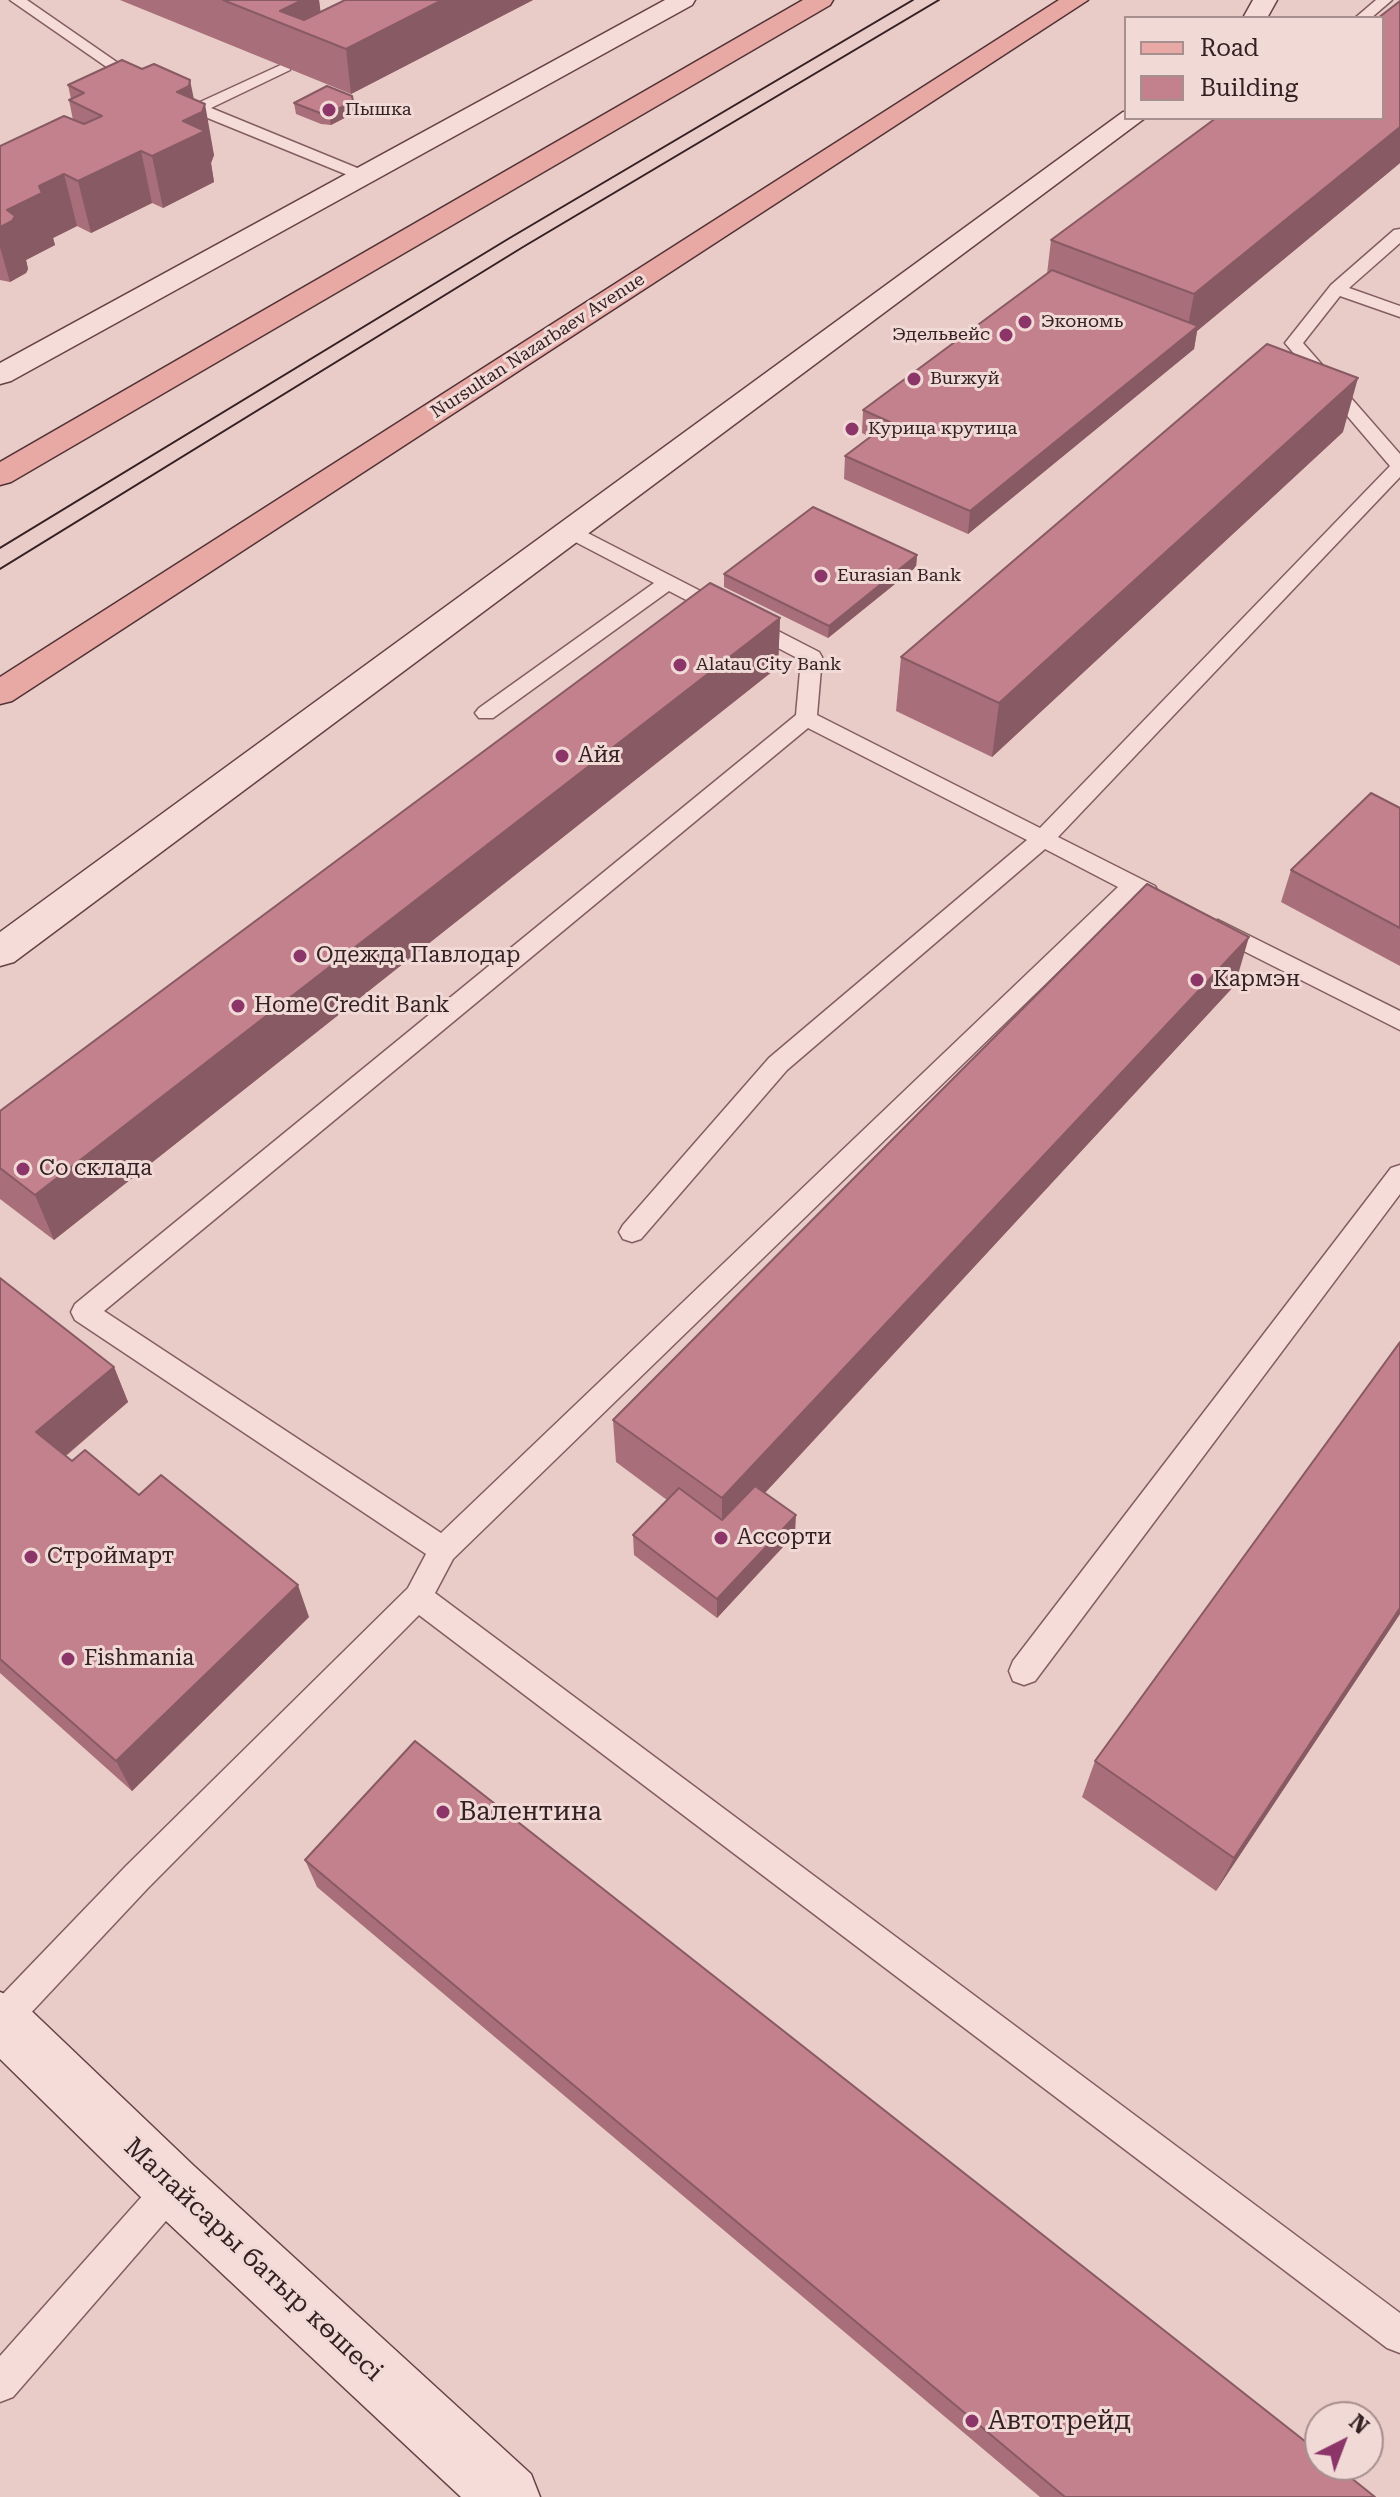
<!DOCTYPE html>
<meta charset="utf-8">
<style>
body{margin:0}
#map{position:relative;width:1400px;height:2497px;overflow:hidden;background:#e9cbc7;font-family:"Roboto Serif",serif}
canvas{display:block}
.legend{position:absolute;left:1124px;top:16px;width:260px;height:104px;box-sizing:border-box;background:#f1d9d6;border:2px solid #a68f8e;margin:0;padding:10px 14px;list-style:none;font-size:24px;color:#352023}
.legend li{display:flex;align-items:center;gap:16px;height:40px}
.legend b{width:40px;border:2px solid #a68f8e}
.north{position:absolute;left:1304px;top:2401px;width:80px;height:80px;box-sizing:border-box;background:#f1d9d6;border:2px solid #a68f8e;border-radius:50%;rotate:42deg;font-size:22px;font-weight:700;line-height:32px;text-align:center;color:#352023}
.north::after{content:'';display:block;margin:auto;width:28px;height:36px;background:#8b3569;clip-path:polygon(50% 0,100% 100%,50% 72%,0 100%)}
</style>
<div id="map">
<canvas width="1400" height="2497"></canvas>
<ul class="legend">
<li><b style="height:10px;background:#e8a9a4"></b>Road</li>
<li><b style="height:22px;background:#c3818e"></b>Building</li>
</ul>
<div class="north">N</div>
</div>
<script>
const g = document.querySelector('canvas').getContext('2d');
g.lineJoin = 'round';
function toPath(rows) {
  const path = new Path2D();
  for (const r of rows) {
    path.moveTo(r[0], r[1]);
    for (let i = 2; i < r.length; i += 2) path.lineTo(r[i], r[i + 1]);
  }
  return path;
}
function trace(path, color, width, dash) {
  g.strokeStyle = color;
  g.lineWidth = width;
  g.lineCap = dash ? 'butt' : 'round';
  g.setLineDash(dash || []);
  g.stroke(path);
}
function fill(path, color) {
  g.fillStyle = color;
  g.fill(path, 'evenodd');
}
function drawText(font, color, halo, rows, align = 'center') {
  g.font = font + ' "Roboto Serif",serif';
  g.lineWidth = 6;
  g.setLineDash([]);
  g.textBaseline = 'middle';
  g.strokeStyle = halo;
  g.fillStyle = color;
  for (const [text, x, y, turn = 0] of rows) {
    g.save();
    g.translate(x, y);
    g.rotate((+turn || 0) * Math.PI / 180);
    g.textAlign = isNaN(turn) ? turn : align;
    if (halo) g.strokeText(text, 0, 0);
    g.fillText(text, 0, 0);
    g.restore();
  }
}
const lane = toPath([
 [10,0,27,0,147,83,144,86,134,86,10,0],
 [1376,0,1392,0,1371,18,1355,18,1376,0],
 [285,63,290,64,290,70,211,108,367,172,367,178,355,178,193,112,167,99,175,94,198,103,285,63],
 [1400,229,1400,243,1349,288,1400,306,1400,317,1340,296,1303,343,1400,454,1400,477,1058,837,1155,886,1158,892,1155,898,1147,900,1136,896,453,1559,435,1593,1400,2313,1400,2353,1387,2348,419,1615,148,1888,12,2033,0,2038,0,1997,126,1866,408,1588,426,1554,75,1320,71,1312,75,1304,796,715,801,660,669,591,493,718,479,718,475,713,479,708,654,583,564,536,561,532,564,528,578,528,819,652,822,657,817,715,1040,828,1390,466,1285,343,1331,285,1394,230,1400,229],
 [808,728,1027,840,769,1058,623,1225,619,1232,623,1239,632,1242,641,1239,787,1070,1045,849,1118,887,441,1533,104,1311,808,728],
 [1218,920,1400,1011,1400,1030,1210,934,1206,928,1210,922,1218,920],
 [1400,1165,1400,1194,1035,1681,1024,1685,1013,1681,1009,1671,1013,1661,1391,1168,1400,1165],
 [173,2170,185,2175,190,2187,185,2199,13,2397,0,2402,0,2356,161,2175,173,2170]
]);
const secondary = toPath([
 [665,0,695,0,692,5,11,381,0,384,0,363,665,0],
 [1253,0,1277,0,1267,18,1243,18,1253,0],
 [1123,112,1126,112,1126,118,1145,118,14,962,0,966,0,932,1123,112],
 [0,1992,20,2000,194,2166,531,2474,540,2497,461,2497,152,2208,0,2059,0,1992]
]);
const primary = toPath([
 [803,0,833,0,830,5,11,482,0,485,0,462,803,0],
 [1059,0,1088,0,12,701,0,704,0,677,1059,0]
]);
const tram = toPath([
 [0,548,508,239,913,0],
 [0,569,523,247,939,0]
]);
const wall = toPath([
 [120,0,319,0,320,12,345,0,533,0,351,94],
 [142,69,194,99,214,155,211,163,214,182,163,208,152,203,91,233,77,226,53,238,55,245,26,260,28,269,26,273,10,282,0,280,0,146,73,120,69,100,71,99,68,85],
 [352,96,354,113,331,125,321,124,296,114,294,103],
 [1400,163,1197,331,1194,349,968,534,844,479,845,456,870,437,862,433,863,410,1047,274,1051,240],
 [1343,432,992,757,896,711,901,657],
 [917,555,916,567,828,638,724,587,724,574],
 [780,618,778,667,54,1240,0,1199,0,1111],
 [1400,808,1400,966,1281,902,1291,870],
 [1235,985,765,1493,795,1534,717,1618,634,1555,633,1535,667,1500,616,1462,613,1420],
 [0,1278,114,1367,128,1402,66,1456,72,1461,139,1495,309,1617,132,1791,0,1673],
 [1400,1342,1400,1614,1216,1891,1082,1797,1095,1761],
 [305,1860,1375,2497,1040,2497,317,1887]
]);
const shadedWall = toPath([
 [302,0,319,0,324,37,280,11],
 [442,0,533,0,351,94,346,49],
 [190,80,197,114,205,104,214,155,211,163,214,182,163,208,152,156,177,92],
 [353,101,354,113,331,125,329,114],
 [1400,127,1400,163,1197,331,1194,349,968,534,970,511,1186,336,1194,294],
 [141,151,152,203,91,233,78,181],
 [64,174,77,226,53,238,55,245,26,260,28,269,26,273,10,282,0,247,0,227,7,210,39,186],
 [1358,378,1343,432,992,757,999,703],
 [917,555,916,567,828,638,829,626],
 [780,618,778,667,54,1240,35,1195],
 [1249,937,1235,985,722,1539,722,1498],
 [114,1367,128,1402,52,1467,36,1432],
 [796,1515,795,1534,717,1618,717,1599],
 [298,1585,309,1617,132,1791,116,1761],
 [1400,1608,1400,1614,1216,1891,1234,1858]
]);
const building = toPath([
 [223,0,302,0,280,11,304,20,345,0,442,0,346,49,223,0],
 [1400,1,1400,127,1194,294,1051,240,1216,118,1382,118,1382,18,1378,18,1400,1],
 [122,60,142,69,154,64,190,80,189,86,177,92,205,104,202,112,183,121,205,131,152,156,141,151,78,181,64,174,39,186,42,193,7,210,15,216,12,221,0,227,0,146,64,116,84,124,102,116,69,100,84,93,68,85,122,60],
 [327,86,352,96,353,101,329,114,320,113,294,103,327,86],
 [1052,270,1198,326,970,511,845,456,890,422,863,410,1052,270],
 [1267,344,1358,378,999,703,901,657,1267,344],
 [813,507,917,555,829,626,724,574,813,507],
 [710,583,780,618,35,1195,0,1168,0,1111,710,583],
 [1371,793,1400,808,1400,928,1291,870,1371,793],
 [1147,884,1249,937,722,1498,613,1420,1147,884],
 [0,1278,114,1367,36,1432,72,1461,85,1450,139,1495,161,1475,298,1585,116,1761,0,1659,0,1278],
 [1400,1342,1400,1608,1234,1858,1095,1761,1400,1342],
 [755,1486,796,1515,717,1599,633,1535,679,1488,722,1520,755,1486],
 [415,1741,1320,2453,1320,2465,1335,2465,1375,2497,1065,2497,305,1860,415,1741]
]);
const markers = [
 [329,110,8,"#8b3569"],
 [1025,322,8,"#8b3569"],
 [1006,335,8,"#8b3569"],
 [914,379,8,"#8b3569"],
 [852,429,8,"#8b3569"],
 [821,576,8,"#8b3569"],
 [680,665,8,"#8b3569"],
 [562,756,8,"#8b3569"],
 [300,956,8,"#8b3569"],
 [1197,980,8,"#8b3569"],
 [238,1006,8,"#8b3569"],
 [23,1169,8,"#8b3569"],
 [721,1538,8,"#8b3569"],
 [31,1557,8,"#8b3569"],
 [68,1659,8,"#8b3569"],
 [443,1812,8,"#8b3569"],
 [972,2421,8,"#8b3569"]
];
const farPoinames = [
 ["Пышка",345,110],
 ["Экономь",1041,322],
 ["Эдельвейс",990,335,"right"],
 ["Burжуй",930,379],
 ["Курица крутица",868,429],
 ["Eurasian Bank",837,576],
 ["Alatau City Bank",696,665]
];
const farStreetnames = [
 ["Nursultan Nazarbaev Avenue",538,346,-33]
];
const poiNames = [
 ["Айя",578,756],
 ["Одежда Павлодар",316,956],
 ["Кармэн",1213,980],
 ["Home Credit Bank",254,1006],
 ["Со склада",39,1169],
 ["Ассорти",737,1538],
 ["Строймарт",47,1557],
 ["Fishmania",84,1659]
];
const nearPoinames = [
 ["Валентина",459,1812],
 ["Автотрейд",988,2421]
];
const nearStreetnames = [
 ["Малайсары батыр көшесі",253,2260,43]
];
trace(lane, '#835e61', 3);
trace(secondary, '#654245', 3);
trace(primary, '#513236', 3);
fill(lane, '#f5dcd9');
fill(secondary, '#f5dcd9');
fill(primary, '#e8a9a4');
trace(tram, '#352023', 2);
fill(wall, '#a86f7a');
fill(shadedWall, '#885a63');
fill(building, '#c3818e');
trace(building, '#885a63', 2);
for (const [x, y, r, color] of markers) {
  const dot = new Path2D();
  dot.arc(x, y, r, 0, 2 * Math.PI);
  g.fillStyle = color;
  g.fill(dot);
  trace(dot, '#f1d9d6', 3);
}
drawText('18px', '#352023', '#f1d9d6', farPoinames, 'left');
drawText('18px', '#352023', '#f1d9d6', farStreetnames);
drawText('22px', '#352023', '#f1d9d6', poiNames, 'left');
drawText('26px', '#352023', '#f1d9d6', nearPoinames, 'left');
drawText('26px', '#352023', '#f1d9d6', nearStreetnames);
</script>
